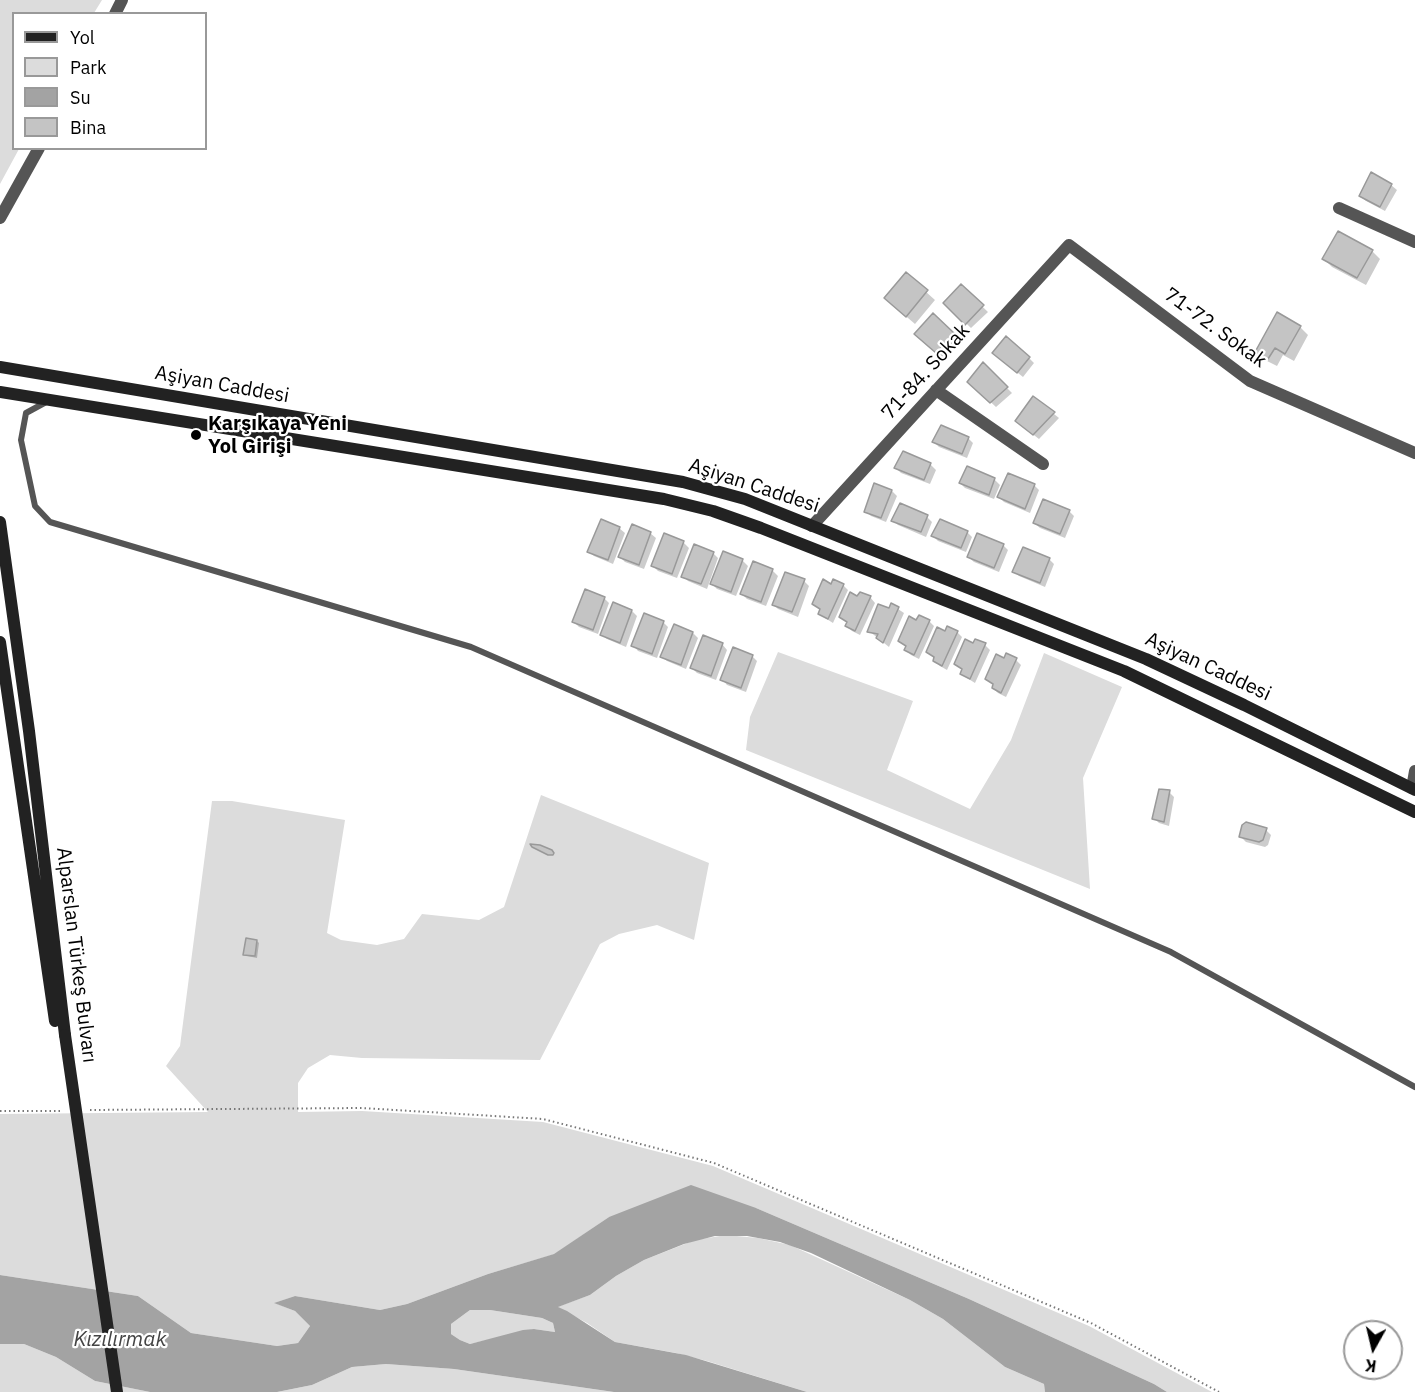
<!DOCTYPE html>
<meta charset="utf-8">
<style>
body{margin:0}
#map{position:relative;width:1415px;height:1392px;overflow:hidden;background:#fff;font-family:"IBM Plex Sans",sans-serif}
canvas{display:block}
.legend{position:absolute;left:12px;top:12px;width:195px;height:138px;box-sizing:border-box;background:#fff;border:2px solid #999;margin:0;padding:8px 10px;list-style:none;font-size:18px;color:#000}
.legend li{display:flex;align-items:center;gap:12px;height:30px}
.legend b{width:30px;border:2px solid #999}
.north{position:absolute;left:1343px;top:1320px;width:60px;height:60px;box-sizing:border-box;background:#fff;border:2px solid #999;border-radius:50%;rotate:188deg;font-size:16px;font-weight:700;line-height:24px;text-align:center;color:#000}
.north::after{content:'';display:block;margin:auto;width:21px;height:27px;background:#000;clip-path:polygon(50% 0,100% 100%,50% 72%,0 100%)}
</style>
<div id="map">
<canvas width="1415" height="1392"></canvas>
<ul class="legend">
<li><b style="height:8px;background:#222"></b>Yol</li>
<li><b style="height:16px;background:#dcdcdc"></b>Park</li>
<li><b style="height:16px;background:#a3a3a3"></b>Su</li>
<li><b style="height:16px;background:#c4c4c4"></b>Bina</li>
</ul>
<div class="north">K</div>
</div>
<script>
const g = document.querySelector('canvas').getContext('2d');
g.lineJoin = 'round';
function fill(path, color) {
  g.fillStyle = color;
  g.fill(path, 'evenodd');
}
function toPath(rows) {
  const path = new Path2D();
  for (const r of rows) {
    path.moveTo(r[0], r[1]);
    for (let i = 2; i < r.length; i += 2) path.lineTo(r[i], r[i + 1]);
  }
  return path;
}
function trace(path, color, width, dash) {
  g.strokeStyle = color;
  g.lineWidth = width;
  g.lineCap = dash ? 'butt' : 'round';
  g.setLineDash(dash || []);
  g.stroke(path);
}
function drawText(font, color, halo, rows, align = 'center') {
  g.font = font + ' "IBM Plex Sans",sans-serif';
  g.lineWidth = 4.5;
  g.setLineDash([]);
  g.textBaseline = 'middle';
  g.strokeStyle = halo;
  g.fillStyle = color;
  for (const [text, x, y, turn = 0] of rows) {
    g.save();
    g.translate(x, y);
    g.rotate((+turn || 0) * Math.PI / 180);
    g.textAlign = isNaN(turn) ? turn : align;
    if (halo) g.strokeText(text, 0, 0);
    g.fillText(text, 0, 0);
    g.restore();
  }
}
const green = toPath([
 [0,0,102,0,94,13,14,14,14,148,19,149,0,184],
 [778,652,913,701,887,770,970,809,1011,740,1044,653,1122,687,1083,778,1090,889,746,750,750,717],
 [541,795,709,863,694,940,657,925,619,934,600,944,540,1060,362,1058,330,1055,308,1068,298,1083,298,1112,362,1111,543,1122,713,1166,1089,1326,1212,1392,1167,1392,1154,1384,969,1299,756,1208,609,1217,555,1254,488,1274,407,1304,380,1310,295,1296,275,1303,295,1311,310,1326,298,1343,277,1346,191,1333,138,1296,0,1275,0,1114,208,1112,166,1066,180,1046,212,801,232,801,345,820,327,933,341,940,377,945,404,939,422,914,479,920,504,907],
 [726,1235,758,1238,790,1245,910,1300,943,1319,1005,1367,1044,1384,1045,1392,807,1392,707,1361,676,1353,615,1342,587,1323,557,1307,590,1295,616,1276,644,1260,695,1240],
 [470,1310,490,1310,542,1318,553,1323,555,1332,534,1329,470,1344,460,1340,451,1334,451,1324],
 [0,1344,24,1344,56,1357,95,1381,150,1392,0,1392],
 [386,1364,454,1369,614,1392,277,1392,312,1385,352,1367]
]);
const water = toPath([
 [691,1185,756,1208,969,1299,1154,1384,1167,1392,1045,1392,1044,1384,1005,1367,943,1319,910,1300,811,1253,780,1242,747,1236,715,1236,684,1244,644,1260,616,1276,590,1295,558,1307,567,1311,615,1342,686,1355,807,1392,614,1392,454,1369,386,1364,352,1367,312,1385,277,1392,150,1392,95,1381,56,1357,24,1344,0,1344,0,1275,138,1296,191,1333,277,1346,298,1343,310,1326,295,1311,274,1303,295,1296,380,1310,407,1304,488,1274,554,1254,609,1217],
 [470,1310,490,1310,542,1318,553,1323,555,1332,534,1329,523,1330,470,1344,460,1340,451,1334,451,1324]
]);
const shadow = toPath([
 [1391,185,1397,190,1385,211,1366,201,1360,196],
 [1372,251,1380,259,1366,285,1332,267,1324,259],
 [906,274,935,300,915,324,894,306],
 [962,287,988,312,971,328,945,303],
 [933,315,958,339,942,357,916,334],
 [1300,327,1308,335,1294,361,1283,355,1277,366,1265,360,1257,352],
 [999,358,1029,358,1034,363,1023,377],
 [984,365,1012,393,996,407,969,382],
 [1034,398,1059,418,1039,439,1022,426],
 [968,438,973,443,967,458,939,447,934,442],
 [904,453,930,464,936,470,930,484,901,473,896,468],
 [994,479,1000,485,994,499,965,488,960,483],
 [875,485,892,491,897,496,886,522,871,516,866,511],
 [1034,485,1039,490,1030,513,1004,502,999,497],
 [1069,511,1074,516,1065,538,1040,528,1034,523],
 [927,517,932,522,926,537,898,525,893,520],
 [619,528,625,533,613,564,594,556,589,551],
 [967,532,972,537,966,552,938,541,933,536],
 [650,533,656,538,644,569,625,562,620,557],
 [683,542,689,548,677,578,658,571,653,566],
 [1003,545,1008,550,999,572,974,562,968,557],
 [713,553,718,558,707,589,688,581,683,576],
 [1049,559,1054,564,1045,587,1019,576,1014,571],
 [742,560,748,566,736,596,717,589,712,584],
 [772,570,778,576,766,606,747,599,742,594],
 [804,581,809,586,798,617,778,609,773,604],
 [831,585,843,585,848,590,833,623,825,618,820,613,821,611,814,604],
 [870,597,875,603,860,635,852,631,847,626,848,623,841,617,858,598],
 [604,598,609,603,598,634,579,627,574,622],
 [892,605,904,613,889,647,869,631],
 [632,611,637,616,626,647,607,639,601,634],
 [929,621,934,626,919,659,911,655,906,650,907,647,900,640,917,622],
 [663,622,668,627,657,658,638,651,633,645],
 [957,632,962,637,947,670,940,666,928,651,945,633],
 [693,633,698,638,686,669,667,661,662,656],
 [722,644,727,650,716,680,697,673,692,668],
 [973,645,985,645,990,650,975,683,967,678,962,673,963,670,956,664],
 [752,656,757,661,746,692,727,685,722,679],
 [1016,660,1021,665,1006,697,998,693,993,688,998,689,987,679],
 [1169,792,1174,797,1169,826,1159,823,1154,818],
 [1266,830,1271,835,1268,845,1265,847,1246,842,1240,836],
 [257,941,259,943,257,958,247,956,245,954]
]);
const building = toPath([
 [1371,172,1392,184,1380,207,1359,196,1371,172],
 [1338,231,1373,250,1357,278,1322,259,1338,231],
 [906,272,928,290,906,317,884,298,906,272],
 [961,284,984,305,965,325,943,303,961,284],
 [1277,312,1301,326,1285,354,1275,348,1268,359,1255,352,1277,312],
 [933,313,954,333,936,353,914,334,933,313],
 [1006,336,1030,357,1017,373,992,353,1006,336],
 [983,362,1008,387,990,403,967,382,983,362],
 [1033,396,1055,412,1033,435,1015,421,1033,396],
 [941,425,969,437,962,454,932,442,941,425],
 [903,451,931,463,924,480,894,468,903,451],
 [967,466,995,478,989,495,959,483,967,466],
 [1008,473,1035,484,1025,509,997,497,1008,473],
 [874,483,892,490,881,518,864,512,874,483],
 [1043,499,1070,510,1060,534,1033,523,1043,499],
 [900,503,928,515,921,532,891,521,900,503],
 [601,519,620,527,608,560,587,552,601,519],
 [940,519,968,531,961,548,931,536,940,519],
 [632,524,651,532,639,565,618,557,632,524],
 [664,533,684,541,672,574,651,566,664,533],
 [977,533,1004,544,994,568,967,557,977,533],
 [694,544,714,552,701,584,681,577,694,544],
 [1023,547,1050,558,1040,583,1012,572,1023,547],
 [723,551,743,559,731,592,710,584,723,551],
 [753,561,773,569,761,602,740,594,753,561],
 [785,572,805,579,792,612,772,605,785,572],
 [823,579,831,584,833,579,844,584,828,619,818,614,820,609,812,604,823,579],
 [585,589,605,597,593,630,572,622,585,589],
 [850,592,857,596,860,592,871,596,855,631,845,626,847,622,839,617,850,592],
 [613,602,632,610,620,643,600,635,613,602],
 [891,603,899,607,883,643,876,638,878,634,867,632,878,604,889,608,891,603],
 [644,613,664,621,652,654,631,646,644,613],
 [919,615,930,620,914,655,904,650,906,646,898,641,909,616,916,620,919,615],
 [674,624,693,632,681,665,660,657,674,624],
 [947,626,958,631,942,666,933,661,934,657,926,652,937,627,945,631,947,626],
 [703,635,723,643,711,676,690,668,703,635],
 [965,639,973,643,975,639,986,643,970,679,960,674,962,669,954,664,965,639],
 [733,647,753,655,741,688,720,680,733,647],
 [1006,653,1017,658,1001,693,992,688,993,684,985,679,996,654,1004,658,1006,653],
 [1159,789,1170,790,1164,822,1152,819,1159,789],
 [1246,822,1267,828,1263,840,1259,842,1239,837,1242,825,1246,822],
 [530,844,540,845,552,850,554,853,553,855,548,855,532,847,530,844],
 [246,938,257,940,255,956,243,955,246,938]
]);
const path = toPath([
 [90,1110,362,1108,543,1119,714,1163,1091,1323,1219,1392],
 [0,1111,63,1111]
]);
const lane = toPath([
 [48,401,26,413,21,440,35,506,50,522,471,647,1171,952,1415,1087]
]);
const street = toPath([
 [115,14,122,0],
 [1339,208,1415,242],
 [0,218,39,148],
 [936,390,1043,464],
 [812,526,1069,245,1250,381,1415,453],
 [1412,788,1415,771]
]);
const secondary = toPath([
 [0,367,683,482,745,499,1146,659,1244,705,1415,790],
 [0,392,664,499,713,511,761,528,1124,671,1415,812],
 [0,522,29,731,65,1035],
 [0,642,55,1021]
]);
const secondaryBridge = toPath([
 [65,1035,117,1392]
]);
const markers = [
 [196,435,6,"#000"]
];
const streetNames = [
 ["71-72. Sokak",1215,328,36],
 ["71-84. Sokak",926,372,-48],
 ["Aşiyan Caddesi",222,385,10],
 ["Aşiyan Caddesi",754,486,18],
 ["Aşiyan Caddesi",1208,667,25],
 ["Alparslan Türkeş Bulvarı",76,955,83]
];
const poiNames = [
 ["Karşıkaya Yeni",208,424],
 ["Yol Girişi",208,447]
];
const waterNames = [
 ["Kızılırmak",120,1340]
];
fill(green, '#dcdcdc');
fill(water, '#a3a3a3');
fill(shadow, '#0003');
fill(building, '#c4c4c4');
trace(building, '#999', 1.5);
trace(path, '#777', 2, [1.5, 3]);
trace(lane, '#555', 6);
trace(street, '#555', 12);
trace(secondary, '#222', 12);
trace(secondaryBridge, '#222', 12);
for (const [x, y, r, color] of markers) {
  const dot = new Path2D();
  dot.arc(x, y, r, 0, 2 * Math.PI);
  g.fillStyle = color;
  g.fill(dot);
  trace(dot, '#fff', 2);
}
drawText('20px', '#000', '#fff', streetNames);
drawText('bold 20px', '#000', '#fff', poiNames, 'left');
drawText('italic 21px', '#444', '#fff', waterNames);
</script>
